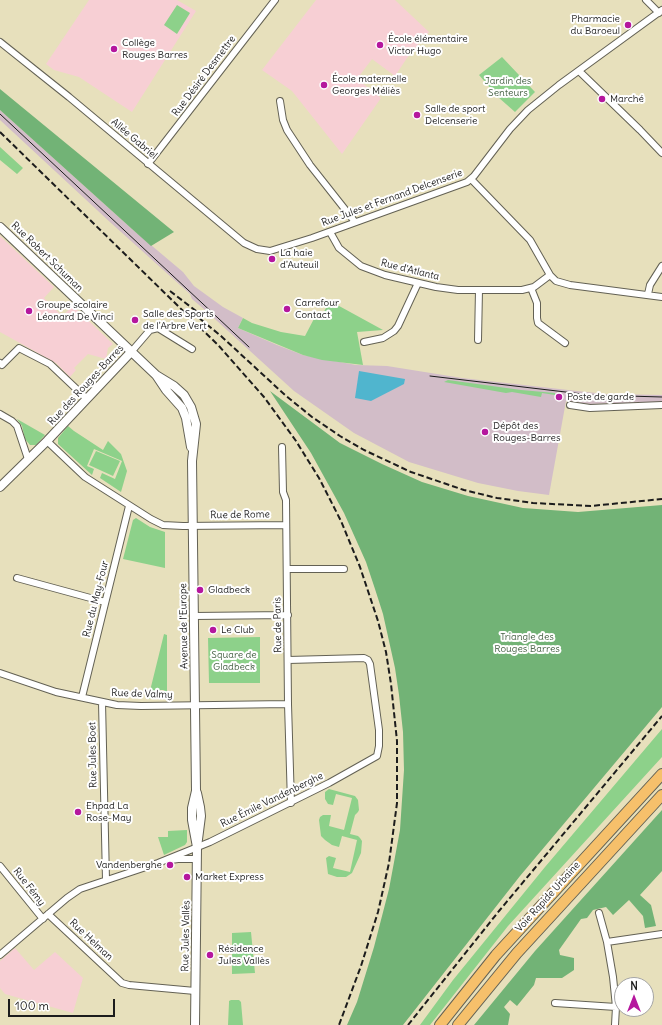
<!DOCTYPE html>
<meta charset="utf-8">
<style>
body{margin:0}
#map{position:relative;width:662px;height:1025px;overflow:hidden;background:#e7e0bc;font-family:Delius,sans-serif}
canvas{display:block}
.north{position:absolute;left:614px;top:977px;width:40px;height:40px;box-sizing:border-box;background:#fff;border:1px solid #a4a4a4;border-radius:50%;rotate:0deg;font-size:11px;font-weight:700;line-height:16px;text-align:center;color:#1c1c1c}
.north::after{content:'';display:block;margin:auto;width:14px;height:18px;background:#b5179e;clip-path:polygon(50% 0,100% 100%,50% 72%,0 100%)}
.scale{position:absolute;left:8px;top:999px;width:107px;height:18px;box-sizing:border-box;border:2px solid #1c1c1c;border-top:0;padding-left:5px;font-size:12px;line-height:14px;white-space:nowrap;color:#1c1c1c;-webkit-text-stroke:3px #fff;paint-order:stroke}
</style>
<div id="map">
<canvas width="662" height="1025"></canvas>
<div class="north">N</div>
<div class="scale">100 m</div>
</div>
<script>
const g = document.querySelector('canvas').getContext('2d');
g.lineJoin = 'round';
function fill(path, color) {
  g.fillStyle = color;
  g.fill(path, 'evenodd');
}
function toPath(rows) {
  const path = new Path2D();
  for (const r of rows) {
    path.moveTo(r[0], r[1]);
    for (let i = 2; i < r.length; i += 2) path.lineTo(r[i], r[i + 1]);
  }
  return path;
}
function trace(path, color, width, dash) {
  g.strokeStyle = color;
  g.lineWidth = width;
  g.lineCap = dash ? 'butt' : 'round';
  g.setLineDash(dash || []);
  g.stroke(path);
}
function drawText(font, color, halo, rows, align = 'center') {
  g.font = font + ' Delius,sans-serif';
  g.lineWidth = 4;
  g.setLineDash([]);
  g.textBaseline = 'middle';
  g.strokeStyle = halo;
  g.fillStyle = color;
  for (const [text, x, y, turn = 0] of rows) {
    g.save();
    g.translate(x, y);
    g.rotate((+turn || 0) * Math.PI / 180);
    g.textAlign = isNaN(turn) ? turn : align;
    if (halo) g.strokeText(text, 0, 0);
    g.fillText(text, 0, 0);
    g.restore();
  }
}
const built = toPath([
 [89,0,177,0,196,11,132,112,79,77,54,70,46,64],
 [316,0,395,0,429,32,407,58,395,76,372,59,357,79,381,98,342,154,292,91,262,70],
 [0,236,54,287,44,298,62,316,73,306,113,344,108,348,106,359,88,354,74,368,76,370,70,377,56,363,0,332],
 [15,948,34,970,55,952,83,978,73,1013,5,994,0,988,0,961]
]);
const industrial = toPath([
 [0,110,132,229,183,272,194,286,223,307,243,318,238,328,277,345,303,355,356,365,387,366,462,378,577,391,606,394,662,395,662,402,589,404,566,401,549,495,518,491,478,483,409,462,354,433,294,391,205,310,192,299,190,294,111,223,0,120]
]);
const green = toPath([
 [177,5,190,13,177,34,164,25],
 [502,57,535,92,515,112,498,97,479,75],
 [0,147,23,168,17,174,0,160],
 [330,301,383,330,357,332,363,365,322,360,303,355,238,328,243,318,252,323,281,332,305,336,317,313,322,315],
 [448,380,521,390,555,393,555,395,542,393,541,397,512,392,506,393,444,382],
 [17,419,45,435,36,445,30,445,25,439,22,426],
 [68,426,74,431,103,450,108,441,121,454,127,471,121,492,100,478,102,473,115,479,122,461,94,449,87,466,94,469,92,475,58,444,58,438],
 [96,451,120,461,113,476,89,465],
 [136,518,150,527,165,532,165,568,123,559,133,520],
 [164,634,167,635,167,699,165,699,164,690,160,690,160,699,148,699],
 [260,637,260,683,209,683,208,638],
 [662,729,662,757,508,926,430,1025,420,1025,453,980,545,867],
 [329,789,355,796,358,800,359,810,358,812,355,815,350,834,358,836,360,838,362,841,361,853,352,873,346,877,337,877,328,874,326,858,329,856,336,858,333,868,350,872,357,840,342,836,339,847,332,845,325,840,321,836,319,820,320,817,323,815,331,815,329,826,344,830,352,798,336,794,333,805,328,804,325,799,325,792],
 [187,830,187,842,185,845,164,855,158,837,168,837,168,831],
 [251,932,255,973,232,974,232,933],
 [231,1000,239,1000,241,1002,243,1025,228,1025,229,1003,229,1001]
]);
const forest = toPath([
 [0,89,174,232,151,246,132,229,0,110],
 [270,391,340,443,382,464,422,482,468,496,523,508,578,512,662,505,662,707,520,876,403,1025,347,1025,357,1002,374,947,389,889,400,830,404,770,403,732,399,695,395,668,383,614,375,589,366,562,344,513,311,453],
 [662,810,662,871,640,895,651,905,656,926,645,928,643,916,629,900,613,915,606,907,593,910,587,918,581,919,559,950,560,955,574,958,574,970,562,978,536,978,534,985,517,1006,510,1000,504,1007,510,1014,508,1025,474,1025,535,951]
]);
const water = toPath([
 [359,371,405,379,404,384,371,401,355,398]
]);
const minor = toPath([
 [646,0,659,13],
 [0,42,69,97,244,243,257,249,270,251,312,238,467,182,474,176,510,129,528,110,559,85,662,10],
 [579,71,640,130,662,153],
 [280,101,283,120,287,130,310,165,355,222],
 [148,164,275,0],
 [471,179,530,240,550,275,556,281,570,285,662,297],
 [330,232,339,248,361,266,385,275,436,287,458,290,522,290,534,287,550,275],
 [531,288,537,303,537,318,538,323,565,343],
 [648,294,650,285,662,266],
 [478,340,479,290],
 [364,342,383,338,394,331,398,326,418,283],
 [132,351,150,330,158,328,192,349],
 [0,363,2,365,19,348,50,364,87,399],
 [570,405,590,408,662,405],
 [0,414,12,421,17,426,28,459],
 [47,441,85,477,151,519,163,525,183,526,286,525],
 [282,447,283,492,286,500,288,704,291,803],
 [287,569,344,569],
 [17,578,105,602],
 [194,616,288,615],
 [0,673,56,692,117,705,141,706,288,704],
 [82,697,129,506],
 [102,702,106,880],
 [171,860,178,859,197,859],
 [0,866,43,919],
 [599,913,607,942,613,977,616,1007,615,1025],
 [48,914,122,983,129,985,195,991],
 [607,942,662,934],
 [0,955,67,898,80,889,158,863,210,842,329,783,377,756,379,746,379,730,370,664,368,660,364,658,288,660],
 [555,1003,616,1007]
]);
const tertiary = toPath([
 [0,227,156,375,166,390,182,408,186,418,191,447],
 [156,375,174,386,184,395,191,407,196,424,192,461,196,791,192,808,192,820,197,847],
 [0,487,47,441,132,351],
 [195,1025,197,847,201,816,200,807,197,793]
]);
const trunk = toPath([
 [440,1025,496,955,662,774],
 [458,1025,517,953,662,795]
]);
const tram = toPath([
 [0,114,249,347],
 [430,376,591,395,662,397]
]);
const rail = toPath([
 [0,132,219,346,264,397,296,441,319,478,341,521,360,567,378,621,386,652,391,684,397,741,397,803,389,863,378,912,361,966,339,1025],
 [170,291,200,314],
 [193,313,221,336,285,395,312,417,340,436,364,450,411,472,464,490,497,498,533,503,591,506,662,499],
 [408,1025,499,911,662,716]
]);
const markers = [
 [628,25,4,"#b5179e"],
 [380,45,4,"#b5179e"],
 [114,49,4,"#b5179e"],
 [324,85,4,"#b5179e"],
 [602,99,4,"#b5179e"],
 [417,115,4,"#b5179e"],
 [272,259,4,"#b5179e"],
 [287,309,4,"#b5179e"],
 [29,311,4,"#b5179e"],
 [135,320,4,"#b5179e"],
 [559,397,4,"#b5179e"],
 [485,432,4,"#b5179e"],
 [200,590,4,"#b5179e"],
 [213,630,4,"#b5179e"],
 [78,812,4,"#b5179e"],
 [170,865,4,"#b5179e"],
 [187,877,4,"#b5179e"],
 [210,955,4,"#b5179e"]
];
const poiNames = [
 ["Pharmacie",620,19,"right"],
 ["du Baroeul",620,31,"right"],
 ["École élémentaire",388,39],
 ["Victor Hugo",388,51],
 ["Collège",122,43],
 ["Rouges Barres",122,55],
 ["École maternelle",332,79],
 ["Georges Méliès",332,91],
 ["Marché",610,99],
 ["Salle de sport",425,109],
 ["Delcenserie",425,121],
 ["La haie",280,253],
 ["d'Auteuil",280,265],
 ["Carrefour",295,303],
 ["Contact",295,315],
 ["Groupe scolaire",37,305],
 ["Léonard De Vinci",37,317],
 ["Salle des Sports",143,314],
 ["de l'Arbre Vert",143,326],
 ["Poste de garde",567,397],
 ["Dépôt des",493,426],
 ["Rouges-Barres",493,438],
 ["Gladbeck",208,590],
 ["Le Club",221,630],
 ["Ehpad La",86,806],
 ["Rose-May",86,818],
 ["Vandenberghe",162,865,"right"],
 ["Market Express",195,877],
 ["Résidence",218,949],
 ["Jules Vallès",218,961]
];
const streetNames = [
 ["Rue Désiré Desmettre",204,76,-53],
 ["Allée Gabriel",134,139,40],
 ["Rue Jules et Fernand Delcenserie",392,198,-20],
 ["Rue Robert Schuman",47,257,44],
 ["Rue d'Atlanta",410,270,14],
 ["Rue des Rouges-Barres",86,385,-47],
 ["Rue de Rome",240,515,-1],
 ["Rue du May-Four",96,599,-76],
 ["Rue de Paris",278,625,-91],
 ["Avenue de l'Europe",184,626,-91],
 ["Rue de Valmy",142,694,2],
 ["Rue Jules Boet",93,755,-91],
 ["Rue Émile Vandenberghe",272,800,-26],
 ["Rue Fémy",29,887,52],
 ["Voie Rapide Urbaine",548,897,-48],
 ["Rue Jules Vallès",186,936,-89],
 ["Rue Helman",91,940,43]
];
const parkNames = [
 ["Jardin des",508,81],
 ["Senteurs",508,93],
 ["Triangle des",527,637],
 ["Rouges Barres",527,649],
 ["Square de",234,655],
 ["Gladbeck",234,667]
];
fill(built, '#f7cfd4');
fill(industrial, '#d2bdc8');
fill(green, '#8dd18a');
fill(forest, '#72b376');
fill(water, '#50b5ce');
trace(minor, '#636154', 8);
trace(tertiary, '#636154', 10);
trace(trunk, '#636154', 12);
trace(minor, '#fff', 6);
trace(tertiary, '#fff', 8);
trace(trunk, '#f6c06b', 10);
trace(tram, '#1c1c1c', 1);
trace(rail, '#1c1c1c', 2, [6, 3]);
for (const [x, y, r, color] of markers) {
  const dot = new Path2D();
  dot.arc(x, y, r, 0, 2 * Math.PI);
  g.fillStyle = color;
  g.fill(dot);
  trace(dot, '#fff', 1.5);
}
drawText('10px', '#1c1c1c', '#fff', poiNames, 'left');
drawText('10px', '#1c1c1c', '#fff', streetNames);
drawText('10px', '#496448', '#fff', parkNames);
</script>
